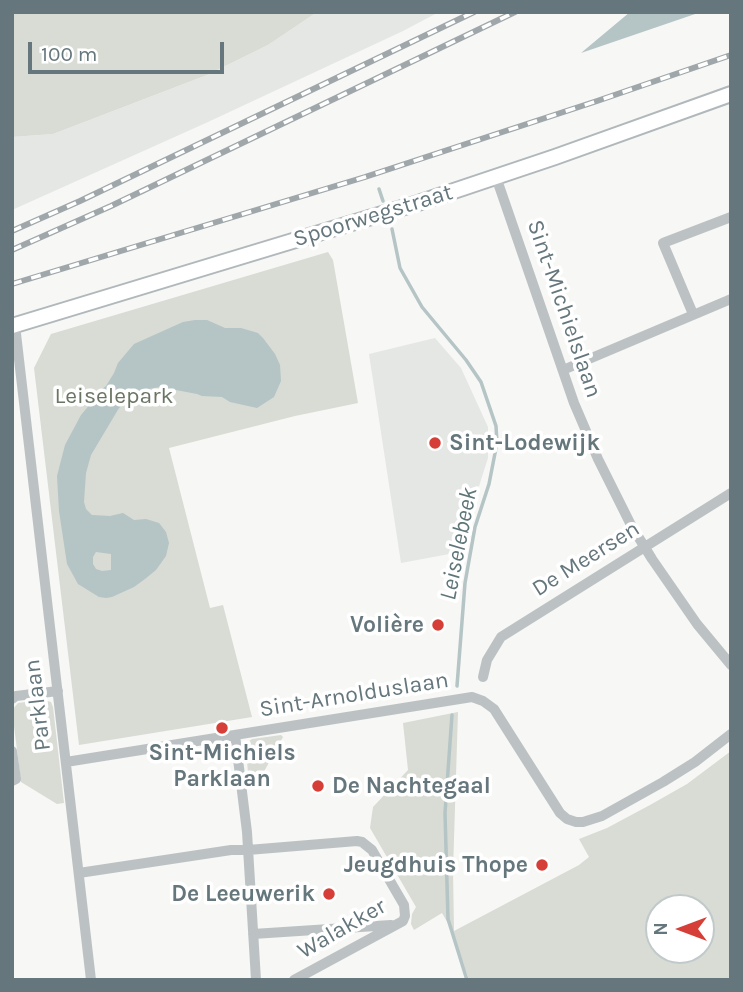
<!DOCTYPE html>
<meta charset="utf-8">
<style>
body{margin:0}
#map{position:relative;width:743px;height:992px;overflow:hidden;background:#f7f7f5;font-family:Karla,sans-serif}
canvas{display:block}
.frame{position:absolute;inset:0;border:14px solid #65777d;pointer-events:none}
.north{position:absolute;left:645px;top:894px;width:70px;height:70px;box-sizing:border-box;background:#fff;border:2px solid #c1c9cb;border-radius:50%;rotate:270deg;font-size:19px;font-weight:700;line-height:28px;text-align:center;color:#65777d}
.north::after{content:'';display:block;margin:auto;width:24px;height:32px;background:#d53f37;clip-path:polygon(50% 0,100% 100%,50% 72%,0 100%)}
.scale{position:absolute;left:28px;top:42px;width:196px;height:32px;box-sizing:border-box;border:4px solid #65777d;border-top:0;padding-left:9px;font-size:21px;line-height:24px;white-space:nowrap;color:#65777d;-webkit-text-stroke:5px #fff;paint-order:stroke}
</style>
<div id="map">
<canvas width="743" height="992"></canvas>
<div class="frame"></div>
<div class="north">N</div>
<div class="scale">100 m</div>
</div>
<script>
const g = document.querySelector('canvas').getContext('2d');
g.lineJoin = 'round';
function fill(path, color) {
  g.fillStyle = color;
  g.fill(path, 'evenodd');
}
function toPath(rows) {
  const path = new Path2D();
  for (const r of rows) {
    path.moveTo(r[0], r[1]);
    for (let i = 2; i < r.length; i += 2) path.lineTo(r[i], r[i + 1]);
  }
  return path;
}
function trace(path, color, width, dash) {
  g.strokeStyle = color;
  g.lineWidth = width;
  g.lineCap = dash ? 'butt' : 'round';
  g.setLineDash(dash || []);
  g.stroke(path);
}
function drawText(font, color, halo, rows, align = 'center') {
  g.font = font + ' Karla,sans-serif';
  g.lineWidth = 7;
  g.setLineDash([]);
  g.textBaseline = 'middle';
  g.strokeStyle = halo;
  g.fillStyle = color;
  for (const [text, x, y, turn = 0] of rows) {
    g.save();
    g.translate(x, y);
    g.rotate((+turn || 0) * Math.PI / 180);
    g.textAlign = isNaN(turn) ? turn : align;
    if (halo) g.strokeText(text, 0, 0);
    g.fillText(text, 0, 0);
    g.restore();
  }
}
const built = toPath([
 [317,12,439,12,403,31,208,122,12,210,12,137,53,134,207,75,268,45],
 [435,338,461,368,488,427,488,458,473,505,464,516,458,542,460,552,401,563,369,354]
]);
const green = toPath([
 [12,12,317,12,268,45,207,75,53,134,12,137],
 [328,252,333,260,358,403,295,416,169,448,210,608,223,605,252,717,79,745,34,368,51,334],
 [44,700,51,702,53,707,64,803,57,804,21,782,12,710,18,703],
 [458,712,453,870,454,931,579,865,589,857,579,839,607,828,650,805,687,784,731,751,731,980,469,980,453,932,442,913,414,930,411,924,412,914,416,907,370,828,373,807,408,770,403,723],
 [659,908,701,908,701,950,659,950],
 [281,735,283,737,261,777,253,779,250,777,248,773,246,749,248,742,252,739]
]);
const water = toPath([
 [630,12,701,12,581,53],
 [195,320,207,320,225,328,241,328,258,333,263,338,275,354,280,365,281,381,274,397,257,408,230,402,222,397,202,396,197,394,160,387,143,390,119,408,91,455,86,473,84,502,86,509,92,515,110,516,123,513,134,520,146,519,159,523,166,532,169,543,166,556,156,570,145,579,134,587,112,597,106,598,99,597,78,584,67,564,59,511,57,476,65,445,81,415,92,402,94,395,106,386,114,373,118,363,134,344,183,322],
 [96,552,111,554,111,570,102,571,96,569,93,564,93,557]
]);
const stream = toPath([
 [379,189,383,201],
 [392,229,400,268,422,307,466,360,481,382,496,426,497,443,489,484,475,527,465,583,457,686],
 [452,715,445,813,448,919,467,980]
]);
const street = toPath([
 [496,177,574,403,598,459,631,525,652,559,697,624,731,665],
 [693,314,663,243,731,217],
 [15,325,91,980],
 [563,370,731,299],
 [483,677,487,660,501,637,731,493],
 [12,699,16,696,58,691],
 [235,735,247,832,256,980],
 [12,751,16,779,12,781],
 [66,762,472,697,483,701,494,709,560,813,567,819,576,822,583,822,602,816,663,782,695,762,731,734],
 [79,873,231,850,248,850,357,841,362,842,372,850,404,905,405,916,403,921,294,980],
 [253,934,391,925]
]);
const secondary = toPath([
 [12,326,418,203,555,157,731,94]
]);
const rail = toPath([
 [12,231,80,201,474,12],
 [12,250,111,206,515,12],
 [12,284,365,177,597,101,731,55]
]);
const markers = [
 [435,443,7,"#d53f37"],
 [438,625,7,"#d53f37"],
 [222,728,7,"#d53f37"],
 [318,786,7,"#d53f37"],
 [542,865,7,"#d53f37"],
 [329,894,7,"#d53f37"]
];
const streetNames = [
 ["Spoorwegstraat",373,216,-17],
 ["Sint-Michielslaan",564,309,71],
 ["De Meersen",586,559,-32],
 ["Sint-Arnolduslaan",354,695,-9],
 ["Parklaan",38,705,-97],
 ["Walakker",342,929,-30]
];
const parkNames = [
 ["Leiselepark",114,396]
];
const poiNames = [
 ["Sint-Lodewijk",449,443,"left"],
 ["Volière",424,625],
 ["Sint-Michiels",222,753,"center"],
 ["Parklaan",222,779,"center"],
 ["De Nachtegaal",332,786,"left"],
 ["Jeugdhuis Thope",528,865],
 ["De Leeuwerik",315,894]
];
const waterNames = [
 ["Leiselebeek",459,544,-79]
];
fill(built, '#e5e7e5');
fill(green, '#d8dcd4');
fill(water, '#b5c4c5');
trace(stream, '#b5c4c5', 3.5);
trace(secondary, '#b1b8bb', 18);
trace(street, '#bcc2c4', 10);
trace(secondary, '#fff', 14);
trace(rail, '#9fa7aa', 6);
trace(rail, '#fff', 3.5, [10]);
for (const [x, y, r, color] of markers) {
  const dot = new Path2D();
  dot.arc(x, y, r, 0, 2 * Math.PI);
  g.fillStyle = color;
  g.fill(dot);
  trace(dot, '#fff', 2.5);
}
drawText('23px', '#65777d', '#fff', streetNames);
drawText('23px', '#6a7663', '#fff', parkNames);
drawText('bold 23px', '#65777d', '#fff', poiNames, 'right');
drawText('italic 24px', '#5f7678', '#fff', waterNames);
</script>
